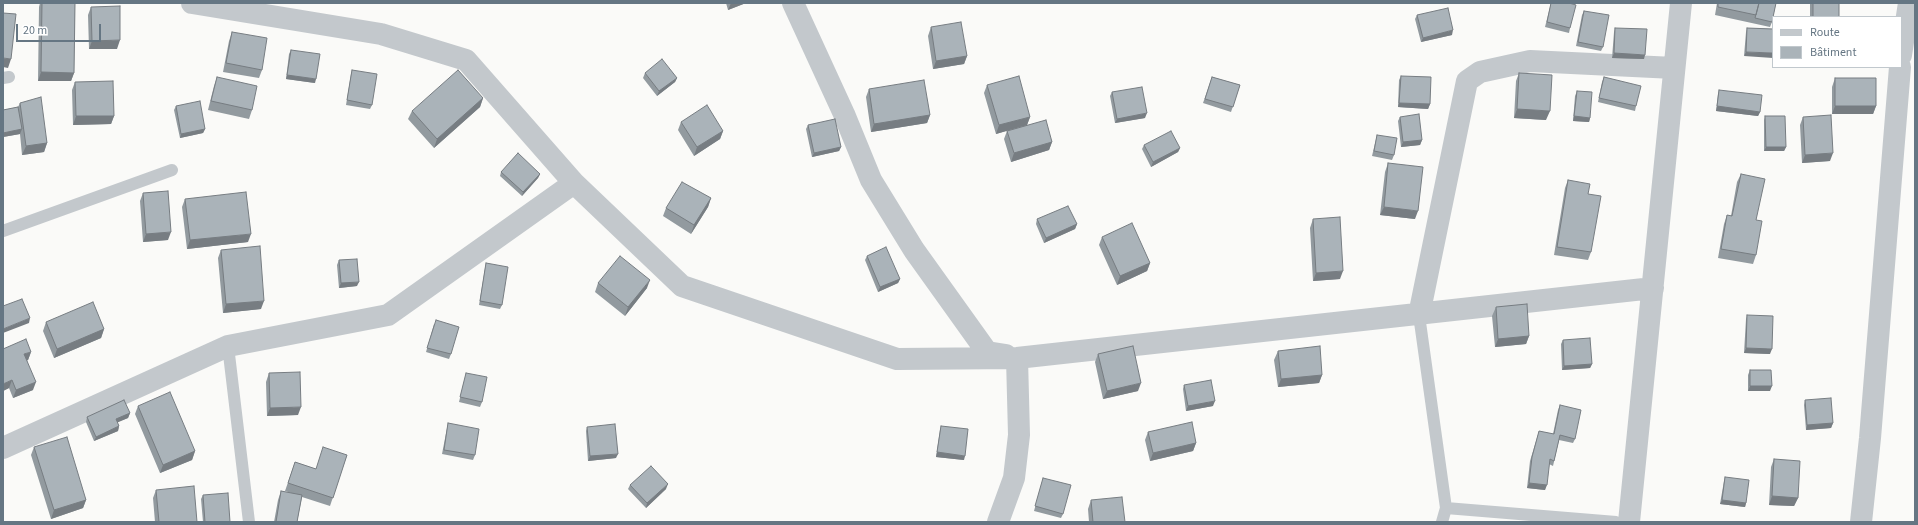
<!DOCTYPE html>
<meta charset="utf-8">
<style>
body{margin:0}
#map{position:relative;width:1918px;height:525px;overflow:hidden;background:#fafaf8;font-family:"Source Sans 3",sans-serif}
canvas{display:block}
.frame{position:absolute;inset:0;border:4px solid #657683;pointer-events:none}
.legend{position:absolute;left:1772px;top:16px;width:130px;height:52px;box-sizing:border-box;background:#fff;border:1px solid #c1c8cd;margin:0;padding:5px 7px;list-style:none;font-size:12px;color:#657683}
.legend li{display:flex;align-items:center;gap:8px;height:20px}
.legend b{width:20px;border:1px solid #c1c8cd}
.scale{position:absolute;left:16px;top:24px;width:85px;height:18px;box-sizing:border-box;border:2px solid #657683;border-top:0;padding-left:5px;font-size:12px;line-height:14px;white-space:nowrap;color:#657683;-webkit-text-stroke:3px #fff;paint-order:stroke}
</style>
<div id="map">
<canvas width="1918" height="525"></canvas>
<div class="frame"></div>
<ul class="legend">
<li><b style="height:5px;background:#c3c8cc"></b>Route</li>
<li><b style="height:11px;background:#aab3b9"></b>Bâtiment</li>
</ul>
<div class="scale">20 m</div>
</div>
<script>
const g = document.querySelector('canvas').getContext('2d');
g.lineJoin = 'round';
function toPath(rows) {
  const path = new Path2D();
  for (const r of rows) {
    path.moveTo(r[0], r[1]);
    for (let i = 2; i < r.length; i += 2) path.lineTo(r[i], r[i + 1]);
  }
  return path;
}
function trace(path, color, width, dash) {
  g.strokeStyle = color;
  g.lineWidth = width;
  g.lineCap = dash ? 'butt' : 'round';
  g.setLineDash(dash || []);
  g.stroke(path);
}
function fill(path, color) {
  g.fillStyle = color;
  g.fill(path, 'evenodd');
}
const lane = toPath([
 [3,78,9,77],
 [3,231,172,170],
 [1419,315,1446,508,1442,522],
 [228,346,249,522],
 [1446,508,1616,522]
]);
const street = toPath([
 [192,3,381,34,466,60,574,183,682,286,897,359,1017,358,1653,288],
 [793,3,844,114,871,180,914,250,987,352,1006,355],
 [1901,55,1909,3],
 [1419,315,1467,81,1480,72,1530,61,1674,68],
 [3,448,228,346,388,315,574,183],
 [998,522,1014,478,1019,435,1017,358],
 [1629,522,1681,3],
 [1861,522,1870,438,1900,67]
]);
const wall = toPath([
 [40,3,75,3,74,73,71,81,38,81,39,7],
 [726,3,746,3,728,10],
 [1551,3,1569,3,1570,28,1569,33,1545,27],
 [1717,3,1776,3,1772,22,1770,27,1715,15],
 [1810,3,1839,3,1839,17,1810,17],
 [91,7,117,49,89,49,88,15],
 [1584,11,1603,47,1601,51,1576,46,1582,15],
 [1417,15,1452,35,1421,42,1415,19],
 [931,27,967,56,964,64,933,69,928,36],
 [1615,28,1644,59,1612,58,1614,32],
 [1747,28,1773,29,1744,56,1746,32],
 [232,32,262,70,259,78,223,72,229,41],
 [291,50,315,83,286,79,289,54],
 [352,70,372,105,370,109,346,105,351,74],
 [645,73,677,78,675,82,657,96,643,78],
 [1519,73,1546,120,1514,118,1516,81],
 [1401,76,1430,104,1428,109,1398,107,1399,80],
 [217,77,252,110,249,119,208,110,214,86],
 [1212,77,1240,85,1231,112,1203,103],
 [1604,77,1636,106,1635,111,1598,102,1602,82],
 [1835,78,1876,106,1873,114,1832,114,1832,87],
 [75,82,114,116,111,124,73,125,72,90],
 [987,85,1030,117,1027,125,1052,142,1049,150,1011,162,1004,139,1007,131,1026,125,996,134,984,93],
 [869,89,930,115,927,123,871,132,866,97],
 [1719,90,1760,112,1758,116,1716,111,1718,94],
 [1577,91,1590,118,1589,122,1573,121,1575,96],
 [1112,92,1145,118,1115,123,1110,96],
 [483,98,480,107,434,148,408,119,412,111],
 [20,103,47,143,44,152,22,155,20,134,3,137,3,110,18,107],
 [176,106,205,129,203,133,180,138,174,110],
 [1765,116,1786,147,1784,151,1764,151,1764,120],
 [1400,117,1422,140,1420,145,1401,147,1398,121],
 [1803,117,1830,161,1802,163,1800,125],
 [681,122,723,131,720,139,694,156,678,130],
 [808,125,841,147,839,151,812,157,806,129],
 [1377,135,1394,155,1392,160,1372,156,1376,139],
 [1144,145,1180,148,1178,152,1151,167,1142,149],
 [1388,163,1415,219,1380,215,1385,172],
 [501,172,540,174,538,178,522,196,500,176],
 [1741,174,1756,220,1756,255,1753,264,1718,258,1724,224,1727,215,1731,216,1737,182],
 [1568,180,1588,194,1591,252,1588,260,1554,255,1565,188],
 [143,193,168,240,143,242,140,201],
 [711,198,708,207,691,234,663,216,666,208],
 [185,199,248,242,187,249,182,207],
 [1037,219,1077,224,1075,229,1044,243,1036,224],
 [1313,219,1340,279,1313,281,1310,228],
 [1102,237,1150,263,1147,271,1117,285,1099,245],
 [221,250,261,309,223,313,218,258],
 [867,256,900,279,898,283,878,292,865,260],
 [339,260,357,286,339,288,337,265],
 [486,263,502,305,500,309,479,305,485,268],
 [598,283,647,288,625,316,595,292],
 [1496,307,1529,336,1526,344,1495,347,1492,316],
 [1747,315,1770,354,1744,353,1746,319],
 [46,322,104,329,101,338,54,358,43,331],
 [434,324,451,354,449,359,426,352],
 [1563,340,1592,364,1590,368,1562,370,1561,344],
 [1278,351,1322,375,1319,383,1278,387,1274,360],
 [31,352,28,360,27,360,33,390,13,398,9,388,3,391],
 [1098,354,1138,391,1103,399,1095,362],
 [1750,370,1770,391,1748,391,1748,375],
 [269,373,298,415,267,416,266,382],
 [466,373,482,402,480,407,459,402],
 [1184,385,1213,406,1186,411,1183,389],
 [1805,400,1833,423,1831,428,1806,430,1804,405],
 [1560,405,1575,439,1573,443,1559,440,1553,466,1549,464,1545,490,1527,488,1530,461,1539,431,1553,434,1558,410],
 [138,406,195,451,192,460,160,473,135,414],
 [130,413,128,418,117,422,119,426,118,431,94,441,86,422,87,417],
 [448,423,475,455,473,460,442,454,447,428],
 [941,426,964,460,936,457,940,430],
 [587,427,616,458,588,461,586,431],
 [1148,432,1196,443,1193,451,1150,461,1145,440],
 [34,447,86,500,83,508,51,519,31,455],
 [347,455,330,506,302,497,297,522,274,522,278,500,281,491,291,493,285,491,295,462,316,469],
 [1774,459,1798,498,1794,506,1769,505,1771,467],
 [1725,477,1746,503,1745,507,1720,504,1724,481],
 [1043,478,1063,514,1061,518,1034,511],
 [630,485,666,489,646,508,628,489],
 [156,490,197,522,155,522,153,498],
 [203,495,230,522,203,522,201,499],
 [1091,500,1125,522,1089,522,1088,509]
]);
const shadedWall = toPath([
 [731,3,746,3,728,10],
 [1453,30,1452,35,1421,42,1423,38],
 [120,40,117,49,89,49,92,41],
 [1746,52,1773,53,1773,58,1744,56],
 [1614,53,1645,55,1644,59,1612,58],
 [967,56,964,64,933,69,936,61],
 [3,58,11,59,8,68,3,67],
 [41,72,74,73,71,81,38,81],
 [287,75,316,79,315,83,286,79],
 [677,78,675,82,657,96,659,91],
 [483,98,480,107,434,148,437,139],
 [1399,103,1430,104,1428,109,1398,107],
 [1717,106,1760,112,1758,116,1716,111],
 [1835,106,1876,106,1873,114,1832,114],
 [1517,109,1550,111,1546,120,1514,118],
 [1147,113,1145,118,1115,123,1117,119],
 [930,115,927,123,871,132,874,124],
 [76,116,114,116,111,124,73,125],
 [1574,116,1590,118,1589,122,1573,121],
 [1030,117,1027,125,996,134,999,125],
 [22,129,20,134,3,137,3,133],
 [205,129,203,133,180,138,181,134],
 [723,131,720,139,694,156,697,147],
 [1422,140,1420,145,1401,147,1403,142],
 [1052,142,1049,150,1011,162,1014,153],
 [47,143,44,152,22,155,26,146],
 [841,147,839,151,812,157,814,153],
 [1766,147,1786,147,1784,151,1764,151],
 [1180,148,1178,152,1151,167,1153,162],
 [1833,153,1830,161,1802,163,1805,155],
 [540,174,538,178,522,196,523,192],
 [711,198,708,207,691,234,694,225],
 [1384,207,1418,211,1415,219,1380,215],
 [1077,224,1075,229,1044,243,1046,238],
 [171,232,168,240,143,242,146,234],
 [251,234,248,242,187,249,190,240],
 [1150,263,1147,271,1117,285,1120,276],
 [1343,271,1340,279,1313,281,1316,273],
 [900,279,898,283,878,292,880,287],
 [650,280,647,288,625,316,628,307],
 [359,282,357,286,339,288,341,283],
 [264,301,261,309,223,313,226,304],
 [30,318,29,323,3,333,3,329],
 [104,329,101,338,54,358,57,349],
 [1529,336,1526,344,1495,347,1498,339],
 [1746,348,1772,349,1770,354,1744,353],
 [31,352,28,360,21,363,24,354],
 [1592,364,1590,368,1562,370,1564,366],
 [1322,375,1319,383,1278,387,1281,379],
 [12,380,9,388,3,391,3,384],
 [36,382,33,390,13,398,16,390],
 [1141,383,1138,391,1103,399,1107,391],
 [1750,386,1772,386,1770,391,1748,391],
 [1215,401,1213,406,1186,411,1188,406],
 [301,407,298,415,267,416,270,408],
 [130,413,128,418,114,424,116,419],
 [1833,423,1831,428,1806,430,1807,425],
 [119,426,118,431,94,441,96,437],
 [1196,443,1193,451,1150,461,1153,453],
 [195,451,192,460,160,473,163,465],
 [937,452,965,456,964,460,936,457],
 [618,454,616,458,588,461,590,456],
 [1529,483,1547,485,1545,490,1527,488],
 [668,484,666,489,646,508,647,503],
 [1772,496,1798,498,1794,506,1769,505],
 [86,500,83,508,51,519,54,510],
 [1722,500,1746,503,1745,507,1720,504]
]);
const building = toPath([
 [42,3,75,3,74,73,41,72,42,3],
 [1551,3,1569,3,1576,5,1570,28,1547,22,1551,3],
 [1718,3,1759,3,1756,15,1718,7,1718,3],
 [1759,3,1776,3,1772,22,1755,18,1759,3],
 [1813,3,1839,3,1839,17,1813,17,1813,3],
 [120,6,120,40,92,41,91,7,120,6],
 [1448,8,1453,30,1423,38,1417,15,1448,8],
 [1584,11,1609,15,1603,47,1578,42,1584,11],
 [3,13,16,14,11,59,3,58,3,13],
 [961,22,967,56,936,61,931,27,961,22],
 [1615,28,1647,29,1645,55,1614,53,1615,28],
 [1747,28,1773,29,1773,53,1746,52,1747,28],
 [232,32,267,38,262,70,226,63,232,32],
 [291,50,320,54,316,79,287,75,291,50],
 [662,59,677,78,659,91,645,73,662,59],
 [352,70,377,74,372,105,347,100,352,70],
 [458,70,483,98,437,139,412,111,458,70],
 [1519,73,1552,75,1550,111,1517,109,1519,73],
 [1019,76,1030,117,999,125,987,85,1019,76],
 [1401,76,1431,77,1430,104,1399,103,1401,76],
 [217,77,257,86,252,110,211,101,217,77],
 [1212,77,1240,85,1233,107,1205,99,1212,77],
 [1604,77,1641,86,1636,106,1599,98,1604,77],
 [1835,78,1876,78,1876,106,1835,106,1835,78],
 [924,80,930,115,874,124,869,89,924,80],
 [113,81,114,116,76,116,75,82,113,81],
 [1142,87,1147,113,1117,119,1112,92,1142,87],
 [1719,90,1762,95,1760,112,1717,106,1719,90],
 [1577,91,1592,92,1590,118,1574,116,1577,91],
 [41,97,47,143,26,146,20,103,41,97],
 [200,101,205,129,181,134,176,106,200,101],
 [707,105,723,131,697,147,681,122,707,105],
 [18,107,22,129,3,133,3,110,18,107],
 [1419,114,1422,140,1403,142,1400,117,1419,114],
 [1831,115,1833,153,1805,155,1803,117,1831,115],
 [1765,116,1785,116,1786,147,1766,147,1765,116],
 [835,119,841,147,814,153,808,125,835,119],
 [1046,120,1052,142,1014,153,1007,131,1046,120],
 [1171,131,1180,148,1153,162,1144,145,1171,131],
 [1377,135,1397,138,1394,155,1374,151,1377,135],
 [518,153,540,174,523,192,501,172,518,153],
 [1388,163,1423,167,1418,211,1384,207,1388,163],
 [1741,174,1765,179,1756,220,1762,221,1756,255,1721,249,1727,215,1732,216,1741,174],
 [1568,180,1590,184,1588,194,1601,196,1591,252,1557,247,1568,180],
 [682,182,711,198,694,225,666,208,682,182],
 [168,191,171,232,146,234,143,193,168,191],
 [246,192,251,234,190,240,185,199,246,192],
 [1068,206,1077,224,1046,238,1037,219,1068,206],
 [1340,217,1343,271,1316,273,1313,219,1340,217],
 [1132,223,1150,263,1120,276,1102,237,1132,223],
 [260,246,264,301,226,304,221,250,260,246],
 [886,247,900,279,880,287,867,256,886,247],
 [620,256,650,280,628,307,598,283,620,256],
 [357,259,359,282,341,283,339,260,357,259],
 [486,263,508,267,502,305,480,301,486,263],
 [22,299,30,318,3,329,3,306,22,299],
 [93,302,104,329,57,349,46,322,93,302],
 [1527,304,1529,336,1498,339,1496,307,1527,304],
 [1747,315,1773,316,1772,349,1746,348,1747,315],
 [436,320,459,327,451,354,427,348,436,320],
 [1590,338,1592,364,1564,366,1563,340,1590,338],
 [26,339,31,352,24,354,36,382,16,390,12,380,3,384,3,349,26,339],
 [1133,346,1141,383,1107,391,1098,354,1133,346],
 [1320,346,1322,375,1281,379,1278,351,1320,346],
 [1750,370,1771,370,1772,386,1750,386,1750,370],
 [300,372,301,407,270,408,269,373,300,372],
 [466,373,487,377,482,402,460,397,466,373],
 [1211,380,1215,401,1188,406,1184,385,1211,380],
 [170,392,195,451,163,465,138,406,170,392],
 [1831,398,1833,423,1807,425,1805,400,1831,398],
 [124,400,130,413,116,419,119,426,96,437,87,417,124,400],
 [1560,405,1581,410,1575,439,1560,435,1554,461,1550,459,1547,485,1529,483,1532,457,1539,431,1554,434,1560,405],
 [1192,422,1196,443,1153,453,1148,432,1192,422],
 [448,423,479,429,475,455,444,450,448,423],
 [615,424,618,454,590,456,587,427,615,424],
 [941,426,968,429,965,456,937,452,941,426],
 [67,437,86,500,54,510,34,447,67,437],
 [323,447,347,455,333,498,288,483,295,462,316,469,323,447],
 [1774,459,1800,461,1798,498,1772,496,1774,459],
 [651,466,668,484,647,503,630,485,651,466],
 [1725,477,1749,480,1746,503,1722,500,1725,477],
 [1043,478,1071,485,1063,514,1035,506,1043,478],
 [194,486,197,522,159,522,156,490,194,486],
 [281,491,302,495,297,522,276,522,281,491],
 [228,493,230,522,205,522,203,495,228,493],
 [1122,497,1125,522,1093,522,1091,500,1122,497]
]);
trace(lane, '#c3c8cc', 12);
trace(street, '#c3c8cc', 22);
fill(wall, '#929a9f');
fill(shadedWall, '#777d82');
fill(building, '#aab3b9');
trace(building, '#777d82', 1);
</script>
